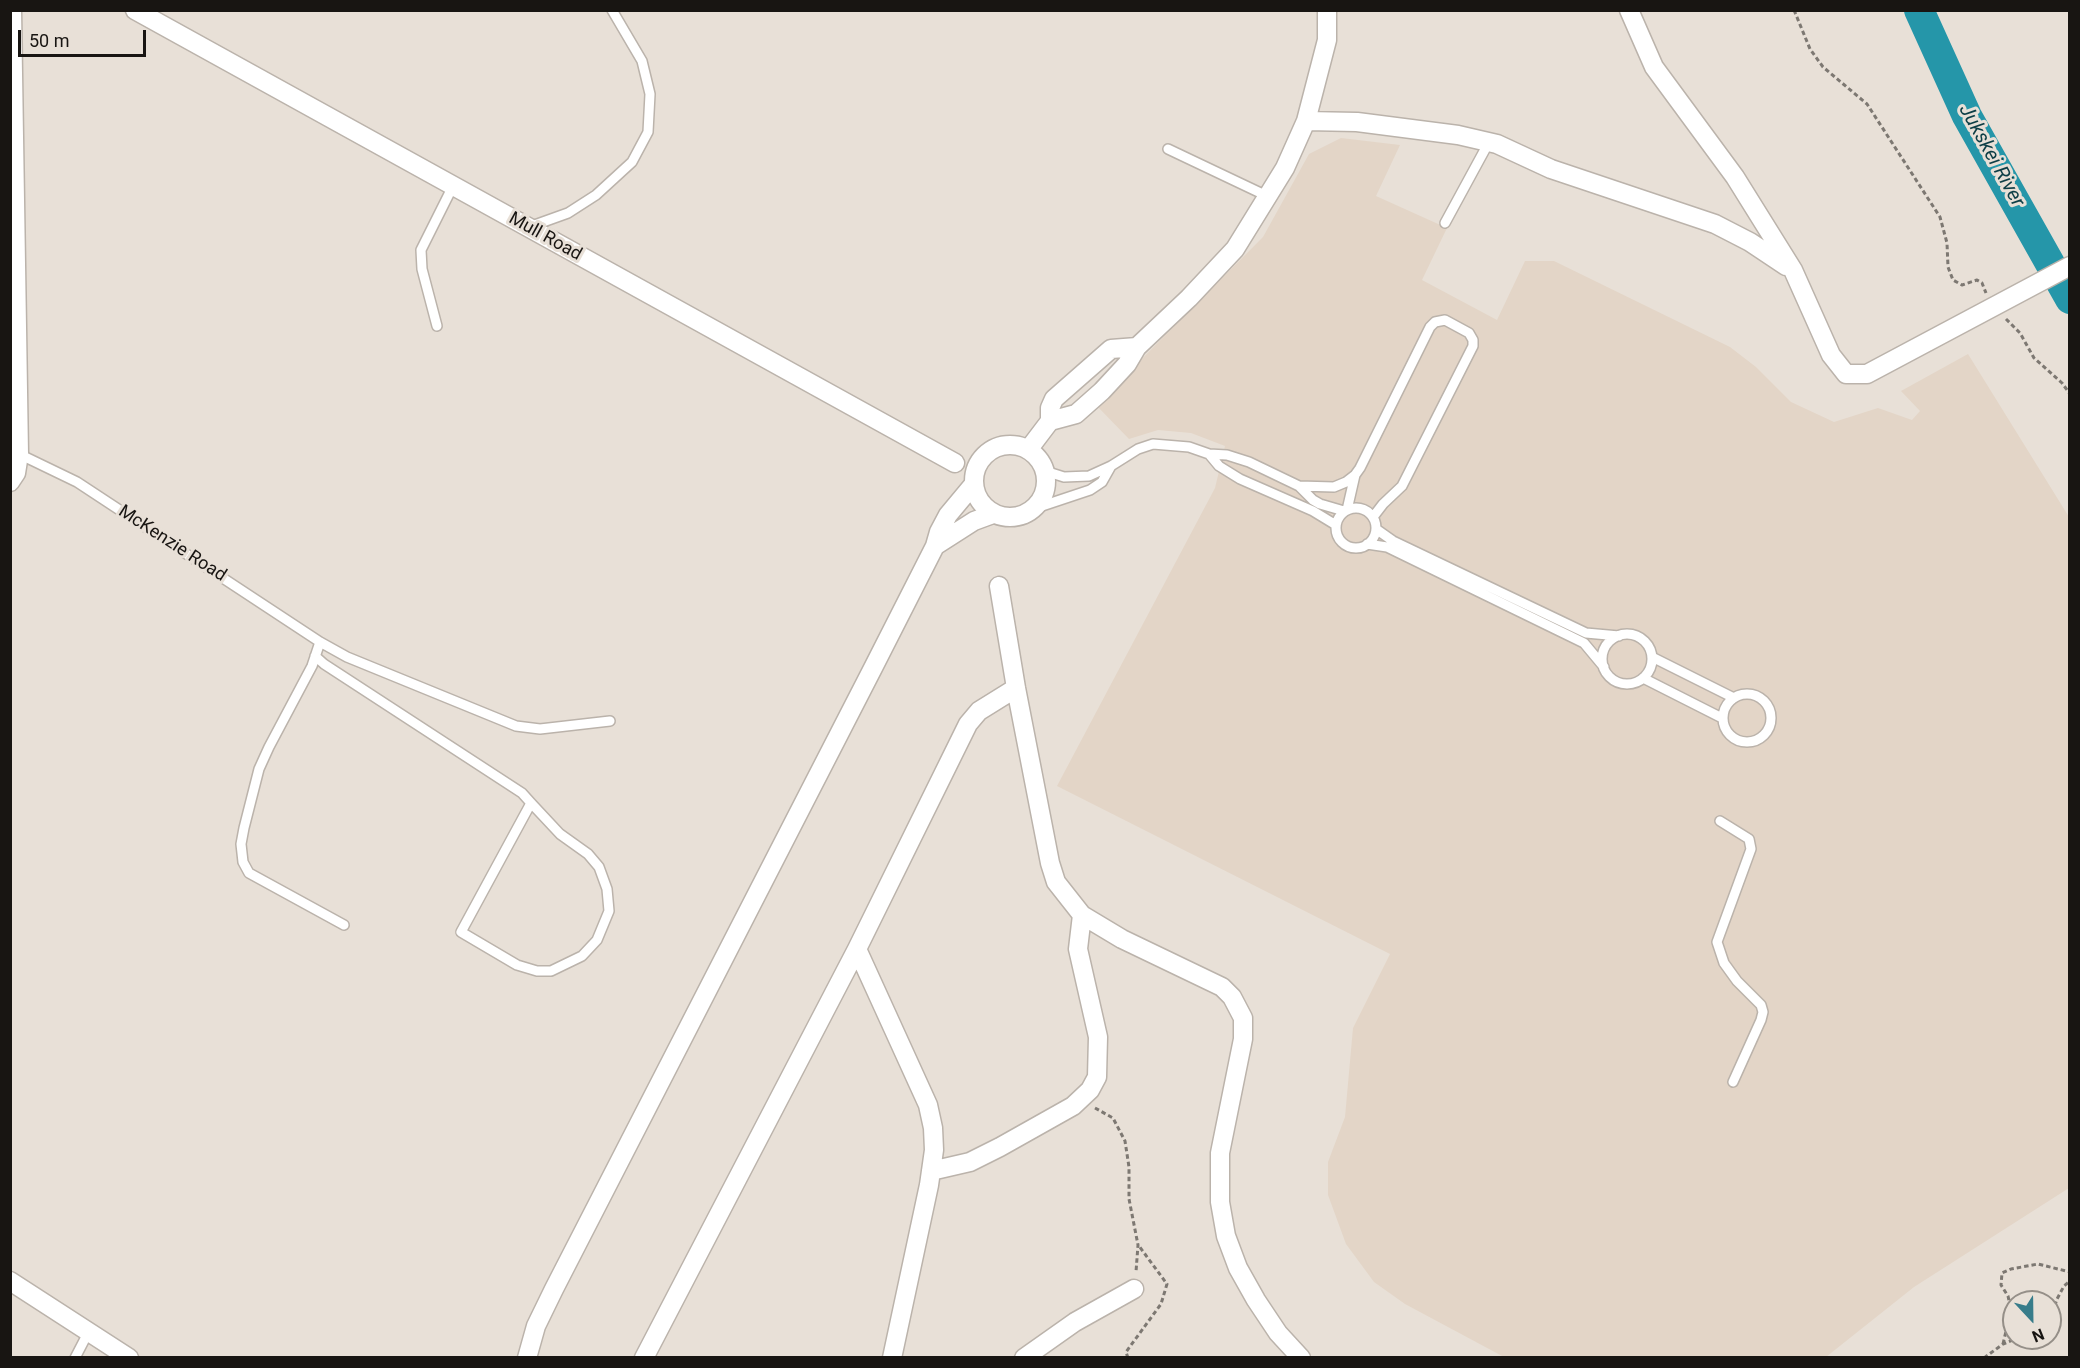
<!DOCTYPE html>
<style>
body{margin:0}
#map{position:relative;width:2080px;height:1368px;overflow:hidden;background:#e8e0d7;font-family:Roboto,sans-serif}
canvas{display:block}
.frame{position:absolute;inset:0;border:12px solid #181512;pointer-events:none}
.north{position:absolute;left:2002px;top:1290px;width:60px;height:60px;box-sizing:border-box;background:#e8e0d7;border:2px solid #958f88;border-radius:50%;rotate:158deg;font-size:16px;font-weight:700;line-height:24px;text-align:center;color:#181512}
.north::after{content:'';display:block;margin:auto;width:21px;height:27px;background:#377c8a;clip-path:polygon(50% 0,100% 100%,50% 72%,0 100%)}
.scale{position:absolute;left:18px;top:30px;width:128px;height:27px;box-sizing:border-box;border:3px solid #181512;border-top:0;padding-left:8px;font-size:18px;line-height:21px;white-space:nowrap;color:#181512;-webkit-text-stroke:4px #e8e0d7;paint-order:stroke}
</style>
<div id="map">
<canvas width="2080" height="1368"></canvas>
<div class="frame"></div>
<div class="north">N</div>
<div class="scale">50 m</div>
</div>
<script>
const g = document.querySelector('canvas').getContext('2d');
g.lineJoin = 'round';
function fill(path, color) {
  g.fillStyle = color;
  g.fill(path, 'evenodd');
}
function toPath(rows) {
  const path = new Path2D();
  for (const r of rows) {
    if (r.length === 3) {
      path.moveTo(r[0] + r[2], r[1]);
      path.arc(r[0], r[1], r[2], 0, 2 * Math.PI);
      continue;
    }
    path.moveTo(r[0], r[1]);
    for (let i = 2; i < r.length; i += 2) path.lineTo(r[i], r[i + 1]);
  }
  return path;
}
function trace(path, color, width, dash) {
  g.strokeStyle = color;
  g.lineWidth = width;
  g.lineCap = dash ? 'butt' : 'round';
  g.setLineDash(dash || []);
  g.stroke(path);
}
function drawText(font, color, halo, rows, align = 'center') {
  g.font = font + ' Roboto,sans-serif';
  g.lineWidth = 6;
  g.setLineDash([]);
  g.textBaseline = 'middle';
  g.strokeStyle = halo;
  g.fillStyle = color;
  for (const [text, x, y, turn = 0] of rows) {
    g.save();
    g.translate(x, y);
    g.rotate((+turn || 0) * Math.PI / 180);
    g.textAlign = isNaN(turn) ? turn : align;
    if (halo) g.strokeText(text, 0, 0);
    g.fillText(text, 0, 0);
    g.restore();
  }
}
const built = toPath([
 [1341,138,1400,145,1376,196,1447,228,1422,280,1497,320,1525,261,1554,261,1730,347,1756,367,1791,402,1834,422,1878,408,1912,420,1920,411,1901,391,1968,354,2069,517,2069,1188,1914,1287,1826,1357,1504,1357,1405,1304,1374,1282,1346,1244,1328,1195,1328,1162,1345,1117,1353,1028,1390,954,1057,786,1215,488,1225,446,1191,433,1158,430,1129,439,1096,405,1263,237,1309,154]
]);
const river = toPath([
 [1919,10,1967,116,2070,299]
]);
const path = toPath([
 [1794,10,1810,49,1823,67,1867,104,1940,217,1947,243,1948,267,1953,280,1962,285,1977,280,1982,283,1986,293],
 [2006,319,2020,333,2034,358,2062,383,2070,394],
 [1095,1108,1113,1118,1125,1141,1129,1167,1129,1199,1138,1245,1136,1272],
 [2050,1320,2057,1299,2064,1286,2070,1281],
 [2003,1344,2011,1310,2008,1296,2001,1285,2002,1273,2011,1269,2038,1264,2070,1272],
 [1128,1358,1126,1352,1161,1304,1167,1284,1139,1246],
 [1984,1358,2003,1344,2018,1338]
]);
const lane = toPath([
 [1168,149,1267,196],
 [1445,223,1489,142],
 [529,227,568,213,596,195,632,162,648,132,650,94,642,61,612,10],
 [437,326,422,269,421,250,453,186],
 [19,454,77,482,320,642,347,657,516,726,540,729,610,721],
 [1209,454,1219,466,1240,479,1313,511,1336,525],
 [1045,471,1064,477,1089,476,1111,466,1138,449,1153,444,1189,447,1209,454,1227,455,1249,462,1299,486,1313,500,1320,504,1344,511],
 [1299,486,1334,487,1346,482,1355,475,1360,468,1430,327,1435,322,1445,320,1469,333,1473,340,1473,346,1402,486,1383,504,1373,517],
 [1356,528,20],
 [1033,509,1090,490,1102,482,1111,466],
 [1347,510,1355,475],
 [1376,529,1393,541,1586,633,1619,636],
 [1367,544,1387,547,1584,643,1604,667],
 [1627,659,25],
 [320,642,312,666,269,747,259,769,244,828,241,844,243,862,249,873,344,925],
 [315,656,324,664,522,793,531,803,560,834,588,854,599,867,607,889,609,911,597,940,582,956,551,971,537,971,517,965,461,932,531,803],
 [1652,657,1734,698],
 [1643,678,1722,718],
 [1747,718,24],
 [1720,821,1749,839,1751,849,1717,942,1724,963,1737,981,1761,1005,1763,1012,1761,1020,1733,1082],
 [75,1358,89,1331]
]);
const street = toPath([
 [135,10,955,463],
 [1629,10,1654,67,1735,177,1793,270,1831,355,1846,374,1867,374,2070,266],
 [1306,121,1357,122,1458,135,1497,144,1551,169,1715,224,1750,242,1786,266],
 [1050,421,1076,414,1102,391,1127,364,1137,347,1189,298,1235,249,1285,168,1306,121,1327,40,1327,10],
 [1010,481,36],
 [1028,450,1050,421,1050,408,1054,399,1111,349,1137,347],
 [10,482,16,473,19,454,12,10],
 [935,546,974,521,993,514],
 [999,586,1016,688,1050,863,1056,882,1082,915,1122,939,1222,987,1232,997,1243,1018,1243,1039,1220,1153,1220,1202,1226,1236,1238,1268,1256,1300,1278,1333,1301,1358],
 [857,949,928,1105,933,1128,934,1150,929,1185,892,1358],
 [931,1171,970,1162,1000,1147,1073,1106,1090,1090,1097,1077,1098,1037,1078,949,1082,915],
 [10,1281,129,1358],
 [527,1358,536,1326,554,1289,873,668,935,546,939,532,948,515,973,485],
 [644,1358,857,949,968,724,979,711,1016,688],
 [1024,1358,1075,1322,1134,1289]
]);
const streetNames = [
 ["Mull Road",545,237,29],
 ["McKenzie Road",172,544,33]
];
const waterNames = [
 ["Jukskei River",1991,156,61]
];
fill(built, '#e3d5c7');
trace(river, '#2596a9', 30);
trace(lane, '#bbb3ab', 12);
trace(street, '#bbb3ab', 21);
trace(path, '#7d7872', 3, [4.5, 3]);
trace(lane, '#fff', 9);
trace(street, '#fff', 18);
drawText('18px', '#181512', '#e8e0d7', streetNames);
drawText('italic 20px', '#0d3e46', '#e8e0d7', waterNames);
</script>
